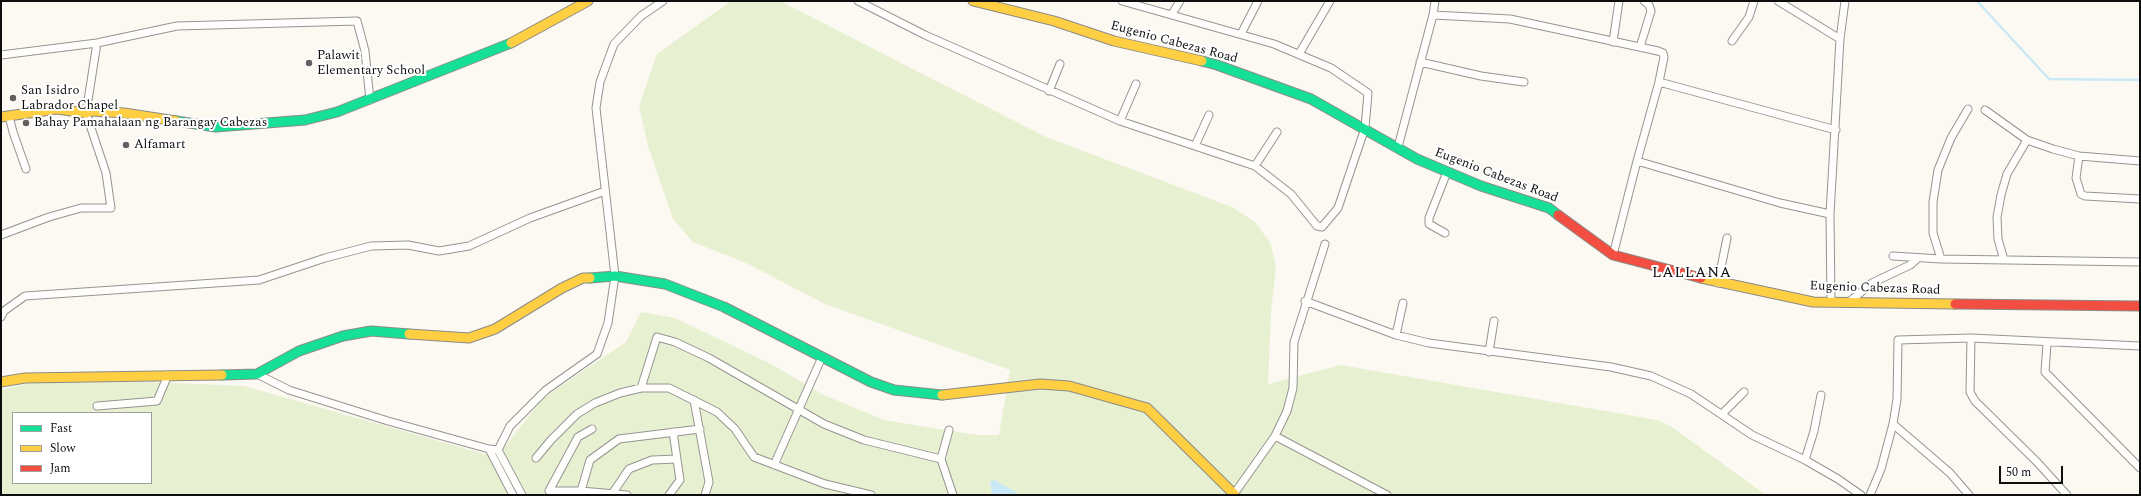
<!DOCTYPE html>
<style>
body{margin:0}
#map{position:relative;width:2141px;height:496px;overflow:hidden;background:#fcf9f2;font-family:Spectral,serif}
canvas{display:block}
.frame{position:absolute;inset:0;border:2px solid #0e0e0e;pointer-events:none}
.legend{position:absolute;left:12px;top:412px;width:140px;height:72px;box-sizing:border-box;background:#fff;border:1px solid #9f9f9f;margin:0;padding:5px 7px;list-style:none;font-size:12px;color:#0e0e0e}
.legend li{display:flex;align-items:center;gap:8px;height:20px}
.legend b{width:20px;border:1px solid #9f9f9f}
.scale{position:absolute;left:1999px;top:466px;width:64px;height:18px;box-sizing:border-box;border:2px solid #0e0e0e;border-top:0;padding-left:5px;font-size:12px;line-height:14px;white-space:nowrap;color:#0e0e0e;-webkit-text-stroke:3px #fff;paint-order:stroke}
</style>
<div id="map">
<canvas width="2141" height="496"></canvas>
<div class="frame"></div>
<ul class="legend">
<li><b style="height:5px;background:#16e098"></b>Fast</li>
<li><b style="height:5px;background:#ffcf43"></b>Slow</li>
<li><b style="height:5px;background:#f24e42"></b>Jam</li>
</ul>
<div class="scale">50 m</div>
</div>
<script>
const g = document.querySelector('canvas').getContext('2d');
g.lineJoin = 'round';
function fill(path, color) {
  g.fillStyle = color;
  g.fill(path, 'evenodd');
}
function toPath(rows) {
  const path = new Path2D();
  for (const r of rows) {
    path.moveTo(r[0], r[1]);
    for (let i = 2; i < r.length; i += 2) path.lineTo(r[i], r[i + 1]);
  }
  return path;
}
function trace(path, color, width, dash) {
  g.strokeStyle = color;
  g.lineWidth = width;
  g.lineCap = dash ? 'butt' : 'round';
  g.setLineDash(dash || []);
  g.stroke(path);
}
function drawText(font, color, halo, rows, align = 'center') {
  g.font = font + ' Spectral,serif';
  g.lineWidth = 4;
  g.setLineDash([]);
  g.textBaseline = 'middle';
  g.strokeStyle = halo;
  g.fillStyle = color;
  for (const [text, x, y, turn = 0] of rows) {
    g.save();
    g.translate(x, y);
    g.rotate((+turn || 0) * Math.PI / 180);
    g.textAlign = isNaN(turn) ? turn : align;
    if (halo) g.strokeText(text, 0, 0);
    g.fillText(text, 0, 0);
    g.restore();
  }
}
const green = toPath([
 [731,1,780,1,1046,137,1232,207,1255,222,1271,244,1276,268,1271,311,1268,384,1341,365,1657,420,1672,427,1766,495,1,495,1,390,28,383,153,382,244,386,485,454,503,449,543,398,626,342,641,312,675,318,771,364,824,395,884,420,977,435,999,435,1010,370,825,304,746,263,693,242,673,219,648,146,639,106,657,54],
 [13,413,151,413,151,483,13,483]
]);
const water = toPath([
 [995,480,1019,494,1022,495,992,495,990,482]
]);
const stream = toPath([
 [1977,1,2049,79,2140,80]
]);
const street = toPath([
 [858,1,925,35,1120,121,1255,166,1291,194,1317,226,1322,227,1338,208,1365,128,1368,93,1331,68,1274,44,1122,1],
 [1778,1,1840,39],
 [1172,14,1180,1],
 [1433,15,1435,1],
 [1241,34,1258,1],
 [1732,41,1749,17,1754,1],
 [1613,42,1619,1],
 [1640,47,1651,11,1649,5,1644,1],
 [1299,54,1330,1],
 [1,55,97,43,177,26,357,21,365,51,370,100],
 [1420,62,1481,76,1524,82],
 [1049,91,1060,64],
 [1985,110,2027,140,2053,149,2079,156,2140,161],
 [9,116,13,132,26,169],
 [1120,121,1136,84],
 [1195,146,1209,115],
 [1398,147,1433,15,1510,19,1658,51,1663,53,1664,57,1659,82,1836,130],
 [2079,156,2076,178,2081,194,2085,196,2140,199],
 [1637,161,1780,203,1830,214],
 [1255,166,1277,132],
 [1445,233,1429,224,1429,218,1447,172],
 [1,235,49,217,81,208,111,208,106,173,86,113,97,43],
 [1613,255,1637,161,1659,82],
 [1893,256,1941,259,2140,262],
 [1941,259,1933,233,1933,202,1938,170,1951,138,1968,109],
 [2004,260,1998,239,1997,217,2001,195,2007,174,2027,140],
 [1718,283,1727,238],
 [1305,301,1396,335,1429,343,1611,367,1651,376,1691,394,1752,435,1805,460,1838,479,1861,495],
 [1831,302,1830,214,1840,39,1845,1],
 [1849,302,1872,283,1910,265,1918,258],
 [1,317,4,311,25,296,259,280,325,258,371,246,408,245,439,251,469,246,530,218,605,191],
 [1396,335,1403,303],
 [1971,338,1970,392,1975,401,2037,462,2067,495],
 [2047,343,2045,372,2140,468],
 [1489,352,1494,321],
 [257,374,289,390,388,421,489,449,498,450],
 [641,388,657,337,675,342,709,358,824,424,864,440,941,459],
 [694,400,709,482,705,495],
 [97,406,157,401,168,375],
 [1722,414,1744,392],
 [1893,424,1950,473,1969,495],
 [592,429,578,437,549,491,581,491,627,495],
 [949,430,941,459,953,495],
 [1275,436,1387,495],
 [489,449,513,495],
 [498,450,510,426,546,390,597,354,608,323,615,276,596,108,600,82,614,44,641,16,663,1],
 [498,450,522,495],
 [536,458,551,440,577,414,595,403,620,393,641,388,669,388,717,412,735,429,754,457,825,484,871,495],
 [1805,460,1814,431,1821,395],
 [774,465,822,357],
 [581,491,590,460,619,439,700,429],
 [612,494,629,469,652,460,677,459],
 [1234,494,1275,436,1287,411,1293,388,1294,342,1325,244],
 [669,495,680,480,673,432],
 [1870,495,1881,469,1893,424,1897,399,1898,340,1971,338,2140,346]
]);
const fast = toPath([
 [1202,61,1217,65,1311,99,1417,159,1481,186,1549,208,1558,215],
 [176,121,216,127,305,120,337,112,511,43],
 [590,278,615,276,665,284,724,307,871,382,894,390,942,395],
 [222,375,257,374,299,351,343,336,371,331,409,334]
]);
const slow = toPath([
 [973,1,1054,21,1114,41,1202,61],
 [511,43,588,1],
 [1,117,57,109,86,113,92,111,124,113,176,121],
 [1701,278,1813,302,1955,304],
 [409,334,469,338,495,329,562,288,583,278,590,278],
 [1,382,25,378,222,375],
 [942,395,1040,384,1069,386,1147,408,1235,495]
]);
const jam = toPath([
 [1558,215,1613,255,1701,278],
 [1955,304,2140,306]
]);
const markers = [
 [309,63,4,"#61605e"],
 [13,98,4,"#61605e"],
 [26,123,4,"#61605e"],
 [126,145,4,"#61605e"]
];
const streetNames = [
 ["Eugenio Cabezas Road",1174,43,15],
 ["Eugenio Cabezas Road",1496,176,21],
 ["Eugenio Cabezas Road",1875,289,2]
];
const poiNames = [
 ["Palawit",317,56],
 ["Elementary School",317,71],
 ["San Isidro",21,91],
 ["Labrador Chapel",21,106],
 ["Bahay Pamahalaan ng Barangay Cabezas",34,123],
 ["Alfamart",134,145]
];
const quarterNames = [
 ["LALLANA",1692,274]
];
fill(green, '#e7f1d2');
fill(water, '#cae9f6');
trace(stream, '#cae9f6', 2.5);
trace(street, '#959491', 9);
trace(fast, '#8c8a87', 11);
trace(slow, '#8c8a87', 11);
trace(jam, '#8c8a87', 11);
trace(street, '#fffefd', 7);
trace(fast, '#16e098', 9);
trace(slow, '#ffcf43', 9);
trace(jam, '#f24e42', 9);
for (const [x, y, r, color] of markers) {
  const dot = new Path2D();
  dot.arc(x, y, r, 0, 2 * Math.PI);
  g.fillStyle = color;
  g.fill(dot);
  trace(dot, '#fff', 1.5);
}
drawText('13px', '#0e0e0e', '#fff', streetNames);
drawText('13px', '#0e0e0e', '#fff', poiNames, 'left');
g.letterSpacing = '1px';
drawText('15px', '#0e0e0e', '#fff', quarterNames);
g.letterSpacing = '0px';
</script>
